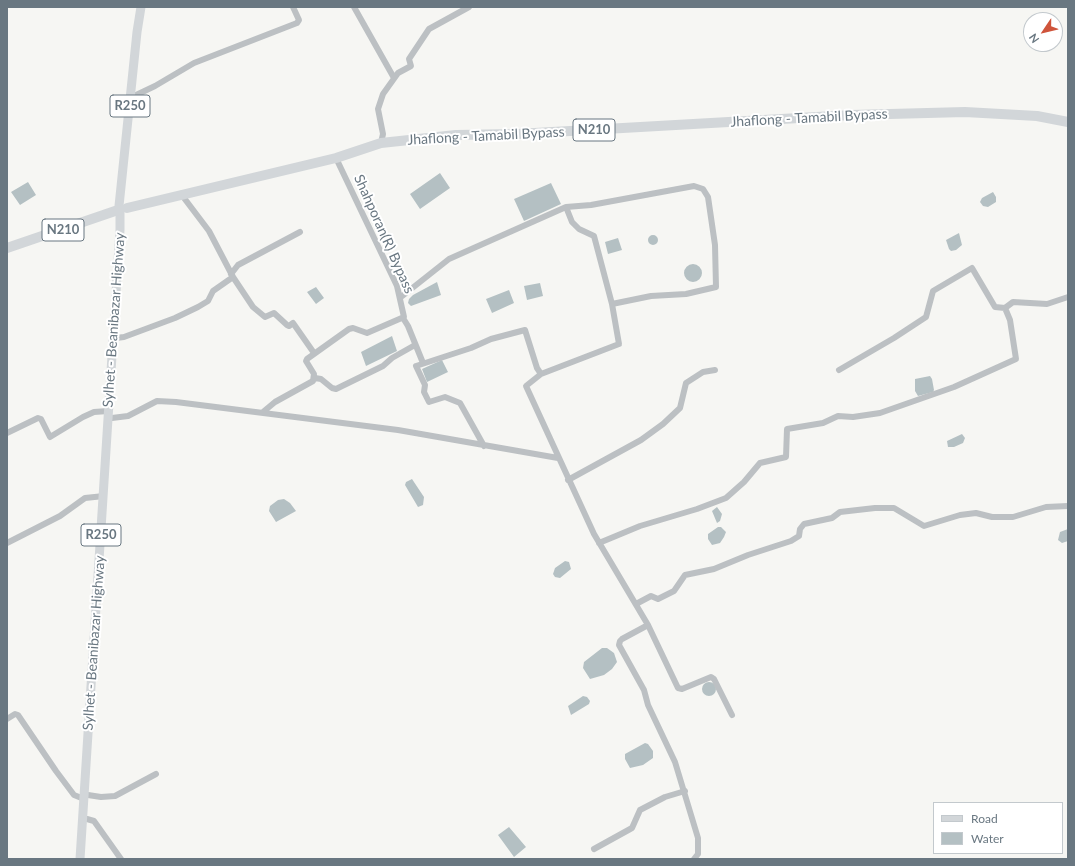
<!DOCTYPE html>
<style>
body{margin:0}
#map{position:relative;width:1075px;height:866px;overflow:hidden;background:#f6f6f3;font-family:Lato,sans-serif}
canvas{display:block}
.frame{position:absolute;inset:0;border:8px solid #697781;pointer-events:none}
.legend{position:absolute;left:933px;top:802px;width:130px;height:52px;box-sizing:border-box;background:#fff;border:1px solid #c3c9cd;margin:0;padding:5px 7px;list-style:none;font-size:12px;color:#697781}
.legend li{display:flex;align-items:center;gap:8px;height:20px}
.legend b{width:20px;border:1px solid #c3c9cd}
.north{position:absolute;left:1023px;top:12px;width:40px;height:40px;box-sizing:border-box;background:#fff;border:1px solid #c3c9cd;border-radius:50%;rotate:235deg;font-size:11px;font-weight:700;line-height:16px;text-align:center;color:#697781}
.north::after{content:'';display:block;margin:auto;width:14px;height:18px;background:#cf543b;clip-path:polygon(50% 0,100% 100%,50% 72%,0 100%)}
</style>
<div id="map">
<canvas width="1075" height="866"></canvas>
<div class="frame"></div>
<ul class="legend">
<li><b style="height:5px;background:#d2d6d9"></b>Road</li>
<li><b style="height:11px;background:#b4c0c3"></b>Water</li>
</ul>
<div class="north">N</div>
</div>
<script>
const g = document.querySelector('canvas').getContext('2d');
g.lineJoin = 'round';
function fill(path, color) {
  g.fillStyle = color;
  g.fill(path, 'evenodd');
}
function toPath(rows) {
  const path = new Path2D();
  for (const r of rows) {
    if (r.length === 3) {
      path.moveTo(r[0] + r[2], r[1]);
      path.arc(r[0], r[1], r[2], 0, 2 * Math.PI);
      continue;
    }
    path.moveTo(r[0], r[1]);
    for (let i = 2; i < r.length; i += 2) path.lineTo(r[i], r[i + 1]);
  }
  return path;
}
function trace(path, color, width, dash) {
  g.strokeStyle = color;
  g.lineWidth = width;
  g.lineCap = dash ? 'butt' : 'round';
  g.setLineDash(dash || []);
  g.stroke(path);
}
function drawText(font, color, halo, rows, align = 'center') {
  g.font = font + ' Lato,sans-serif';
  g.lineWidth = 4;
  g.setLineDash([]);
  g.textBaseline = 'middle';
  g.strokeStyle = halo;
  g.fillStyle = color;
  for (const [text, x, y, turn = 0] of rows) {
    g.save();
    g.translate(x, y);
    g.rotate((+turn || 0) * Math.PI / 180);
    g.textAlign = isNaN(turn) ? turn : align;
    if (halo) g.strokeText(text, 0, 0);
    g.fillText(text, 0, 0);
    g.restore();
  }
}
const water = toPath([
 [440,173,450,188,420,209,410,194],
 [28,182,36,195,20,205,11,192],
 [551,183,561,204,524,221,514,199],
 [993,192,996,197,996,202,988,207,983,206,980,202,982,198],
 [959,233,962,245,956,250,951,251,949,249,946,240],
 [653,240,5],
 [618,238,622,250,608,254,605,242],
 [693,273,9],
 [437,282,441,295,411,306,408,303,409,299,413,295],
 [540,283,543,296,527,300,524,286],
 [316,287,324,298,316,304,307,292],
 [509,290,514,303,492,313,486,299],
 [392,336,397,351,366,366,361,352],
 [442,360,448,372,427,382,422,369],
 [930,376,932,379,934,390,933,392,918,396,915,391,915,379],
 [962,434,965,438,963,443,954,447,948,447,947,441],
 [412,479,424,497,423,505,418,507,405,485,406,482],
 [284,499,290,503,296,511,276,522,269,511,270,506,278,500],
 [717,507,722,514,720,521,717,523,712,511],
 [718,527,721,527,726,532,724,537,720,543,712,545,708,539,708,534],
 [1068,529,1068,541,1062,543,1058,540,1060,532],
 [565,561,569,562,571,569,560,578,555,577,553,574,555,568],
 [602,648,607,648,614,653,617,662,612,669,604,675,590,679,583,668,584,662],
 [709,689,7],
 [583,696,587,697,590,701,589,704,571,715,568,706],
 [645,743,648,744,653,751,653,758,643,765,630,768,625,759,625,754],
 [509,827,526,847,514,857,498,835]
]);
const minor = toPath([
 [354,7,394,78],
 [134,96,155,86,194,63,297,23,299,20,293,7],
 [381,143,383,134,378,109,383,94,398,73,411,66,409,59,429,29,469,7],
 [566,207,572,222,579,229,594,236,612,304,619,344,541,374,526,386,594,534,648,625,678,688,682,689,711,677,714,679,732,715],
 [231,274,238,265,300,232],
 [233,277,253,307,265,317,274,313,287,325,289,326,293,323,314,353],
 [401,297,449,259,566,207,591,205,694,186,703,189,708,197,715,245,716,287,686,294,651,296,612,304],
 [403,318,408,326,423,363],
 [116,338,124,337,175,318,198,307,208,301,213,291,233,277,209,231,181,194],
 [839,370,894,338,926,317,933,291,972,268,995,307,1005,308,1013,302,1047,304,1068,297],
 [315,378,321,379,332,388,336,389,383,366,392,358,415,345],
 [263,412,275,402,313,381,314,374,306,361,307,359,349,329,353,328,367,333,404,317,397,286,336,158],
 [112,418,128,416,157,401,176,402,398,430,558,458],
 [7,433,38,418,41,419,50,437,83,417,94,412,108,411],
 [484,446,460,403,445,397,429,402,424,392,425,385,416,366,471,348,491,339,525,330,537,368,541,374],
 [568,480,641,440,663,424,680,408,686,383,703,372,715,370],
 [7,543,60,516,85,498,104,496],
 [599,543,640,526,697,509,726,498,744,482,760,463,786,457,787,429,823,423,838,416,853,417,880,413,954,387,1016,359,1010,320,1005,308],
 [636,604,651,596,658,599,674,591,685,575,714,569,748,555,791,541,799,536,800,529,804,524,832,518,840,512,875,508,894,508,924,526,960,515,976,513,992,517,1013,517,1046,507,1068,506],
 [648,625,622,639,620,641,619,645,644,690,648,705,675,762,698,838,698,854,694,859],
 [7,719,15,714,18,715,56,771,74,795,84,799],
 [88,795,101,797,115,796,156,774],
 [87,819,94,821,121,859],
 [594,849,632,828,640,810,665,797,685,791]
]);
const primary = toPath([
 [119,206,137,32,141,7],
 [80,859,120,230,120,212]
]);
const trunk = toPath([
 [127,208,336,158,381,143,456,135,517,134,852,115,965,112,1037,116,1068,122],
 [7,248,118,210]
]);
const shields = [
 [130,106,40],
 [594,130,42],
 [63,230,42],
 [101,535,40]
];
const shieldNames = [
 ["R250",130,106],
 ["N210",594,130],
 ["N210",63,230],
 ["R250",101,535]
];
const streetNames = [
 ["Jhaflong - Tamabil Bypass",809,118,-3],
 ["Jhaflong - Tamabil Bypass",486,136,-3],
 ["Shahporan(R) Bypass",384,234,66],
 ["Sylhet - Beanibazar Highway",114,320,-86],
 ["Sylhet - Beanibazar Highway",94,643,-86]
];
fill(water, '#b4c0c3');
trace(minor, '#bcc0c3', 6);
trace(primary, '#d2d6d9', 9);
trace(trunk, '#d2d6d9', 10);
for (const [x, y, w] of shields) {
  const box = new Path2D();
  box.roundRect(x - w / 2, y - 11, w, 22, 3);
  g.fillStyle = '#fff';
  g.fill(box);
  trace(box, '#697781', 1);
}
drawText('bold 13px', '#697781', null, shieldNames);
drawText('14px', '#697781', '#fff', streetNames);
</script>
